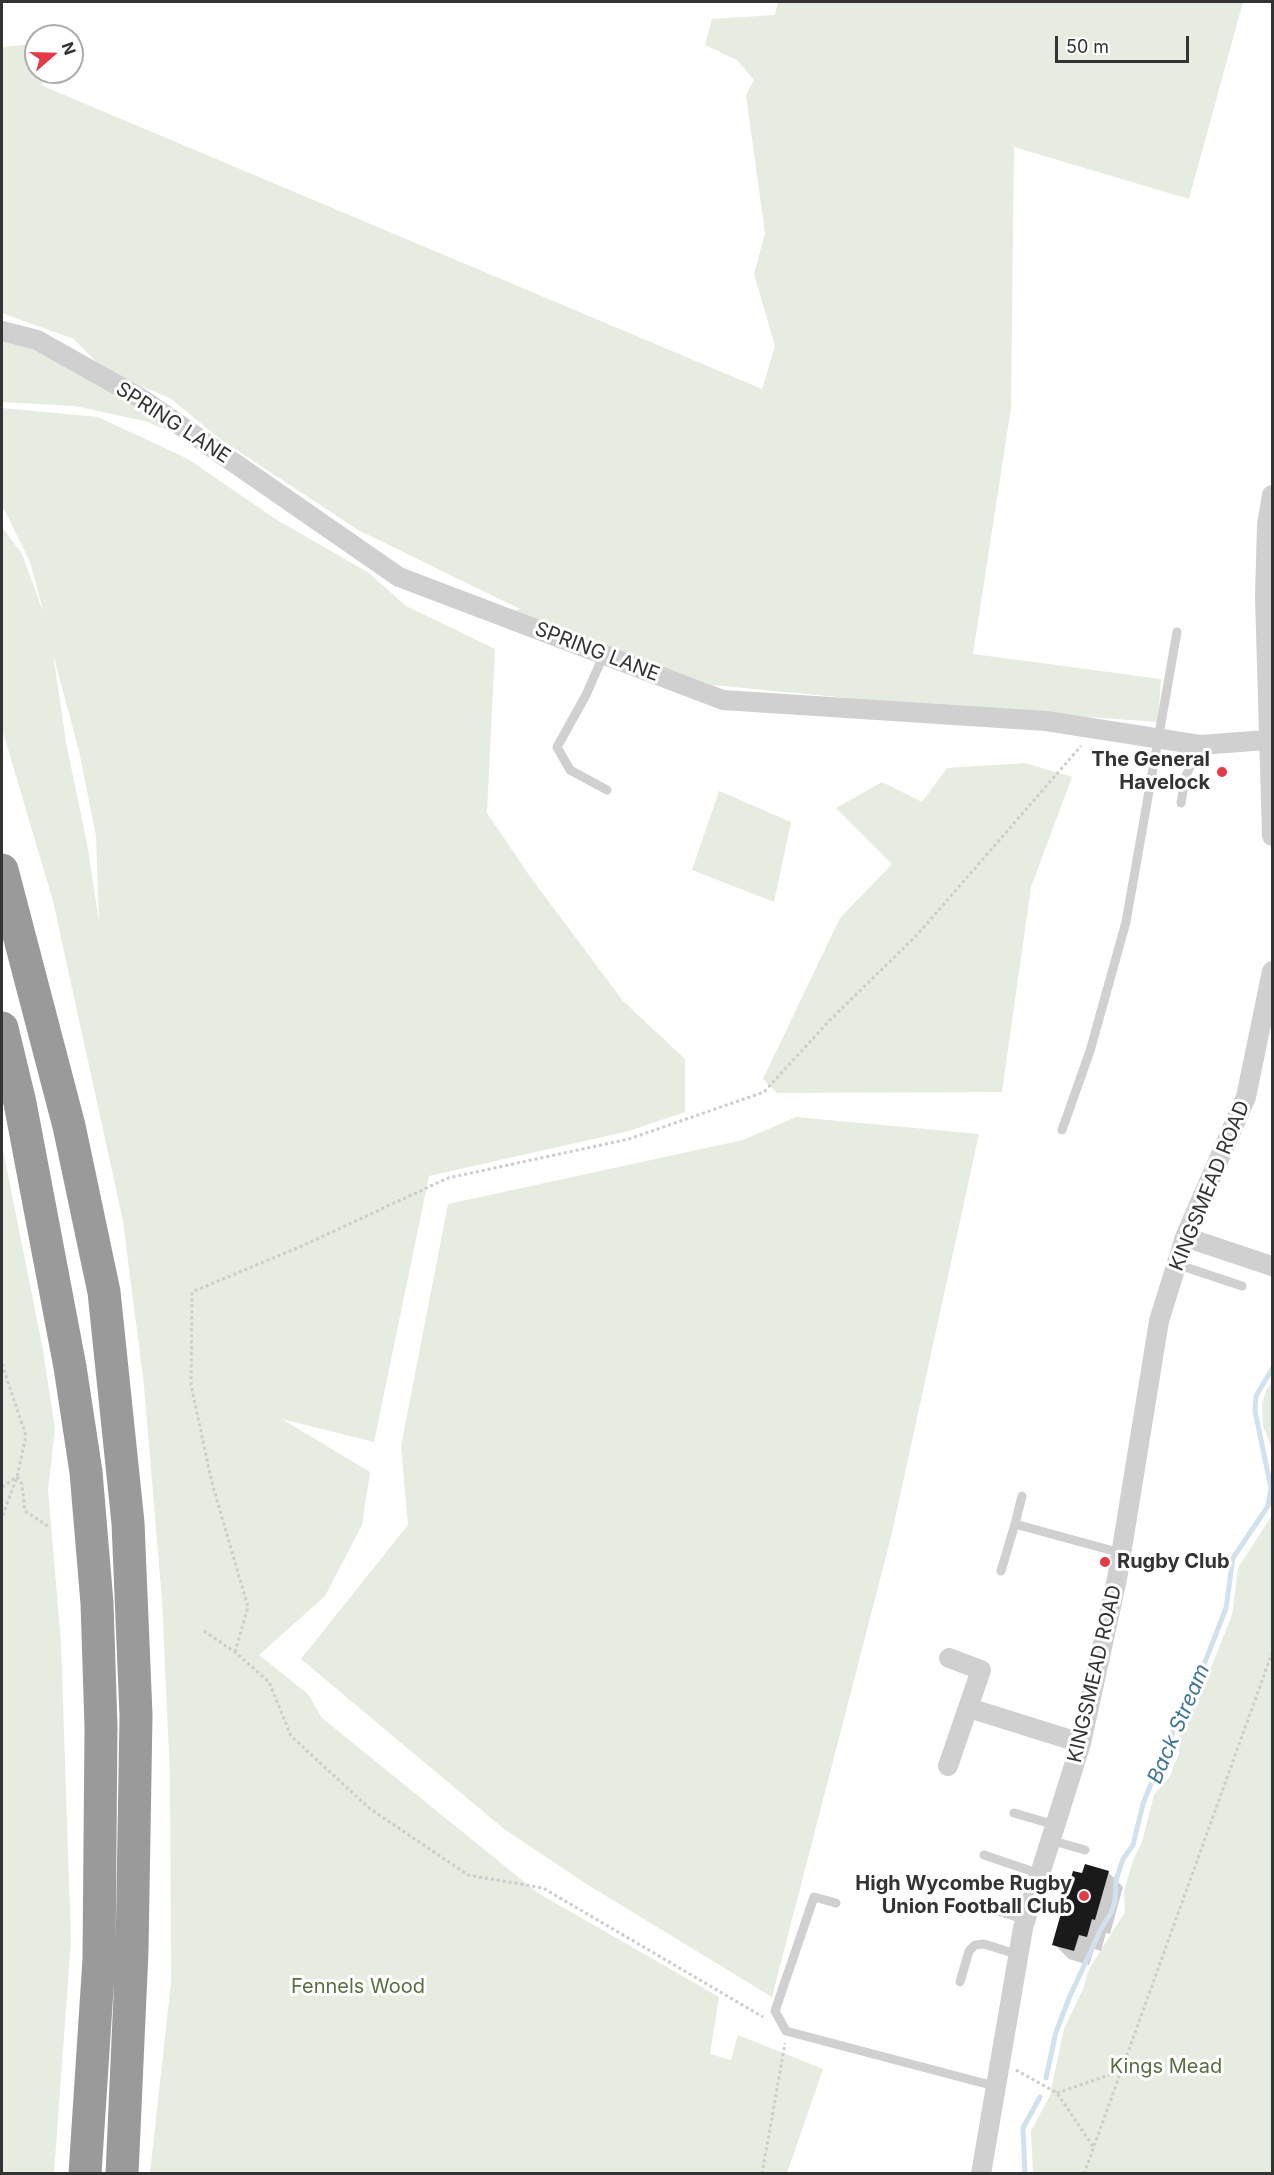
<!DOCTYPE html>
<style>
body{margin:0}
#map{position:relative;width:1274px;height:2175px;overflow:hidden;background:#fff;font-family:Inter,sans-serif}
canvas{display:block}
.frame{position:absolute;inset:0;border:3px solid #333;pointer-events:none}
.north{position:absolute;left:24px;top:24px;width:60px;height:60px;box-sizing:border-box;background:#fff;border:2px solid #adadad;border-radius:50%;rotate:70deg;font-size:16px;font-weight:700;line-height:24px;text-align:center;color:#333}
.north::after{content:'';display:block;margin:auto;width:21px;height:27px;background:#e63946;clip-path:polygon(50% 0,100% 100%,50% 72%,0 100%)}
.scale{position:absolute;left:1055px;top:36px;width:134px;height:27px;box-sizing:border-box;border:3px solid #333;border-top:0;padding-left:8px;font-size:18px;line-height:21px;white-space:nowrap;color:#333;-webkit-text-stroke:4px #fff;paint-order:stroke}
</style>
<div id="map">
<canvas width="1274" height="2175"></canvas>
<div class="frame"></div>
<div class="north">N</div>
<div class="scale">50 m</div>
</div>
<script>
const g = document.querySelector('canvas').getContext('2d');
g.lineJoin = 'round';
function fill(path, color) {
  g.fillStyle = color;
  g.fill(path, 'evenodd');
}
function toPath(rows) {
  const path = new Path2D();
  for (const r of rows) {
    path.moveTo(r[0], r[1]);
    for (let i = 2; i < r.length; i += 2) path.lineTo(r[i], r[i + 1]);
  }
  return path;
}
function trace(path, color, width, dash) {
  g.strokeStyle = color;
  g.lineWidth = width;
  g.lineCap = dash ? 'butt' : 'round';
  g.setLineDash(dash || []);
  g.stroke(path);
}
function drawText(font, color, halo, rows, align = 'center') {
  g.font = font + ' Inter,sans-serif';
  g.lineWidth = 6;
  g.setLineDash([]);
  g.textBaseline = 'middle';
  g.strokeStyle = halo;
  g.fillStyle = color;
  for (const [text, x, y, turn = 0] of rows) {
    g.save();
    g.translate(x, y);
    g.rotate((+turn || 0) * Math.PI / 180);
    g.textAlign = isNaN(turn) ? turn : align;
    if (halo) g.strokeText(text, 0, 0);
    g.fillText(text, 0, 0);
    g.restore();
  }
}
const green = toPath([
 [778,2,1243,2,1189,199,1014,147,1011,408,973,654,1161,679,1158,722,920,705,713,685,510,612,520,609,358,530,220,439,170,398,107,373,74,339,2,313,2,50,4,47,31,44,36,72,39,72,43,86,762,389,775,346,754,274,765,233,746,95,754,80,737,60,705,45,712,19,775,15],
 [2,339,47,354,132,399,178,434,144,421,75,406,2,402],
 [2,408,98,417,188,459,277,520,369,573,406,606,495,649,487,813,531,878,623,1001,685,1059,685,1112,629,1131,429,1176,374,1442,282,1419,370,1472,362,1525,325,1596,259,1655,308,1694,322,1718,538,1893,719,1997,710,2054,731,2060,738,2035,823,2069,787,2173,150,2173,171,1983,170,1778,162,1600,144,1386,123,1221,53,901,2,729,2,527,22,554,44,614,30,562,2,505],
 [53,654,79,751,96,836,99,922,88,849,66,742],
 [1025,763,1072,777,1031,887,1002,1092,777,1093,763,1079,840,918,892,864,836,808,882,782,922,802,947,768],
 [719,791,791,822,774,902,692,870],
 [796,1117,979,1134,891,1537,772,1997,588,1885,504,1829,301,1659,408,1525,401,1446,448,1204,743,1140],
 [2,1145,42,1345,55,1428,48,1490,61,1642,71,1941,54,2173,2,2173],
 [1272,1383,1272,1449,1263,1426,1262,1404,1266,1390],
 [1272,1515,1272,2173,1033,2173,1031,2131,1050,2095,1064,2029,1083,1989,1089,1969,1125,1912,1124,1891,1133,1860,1142,1842,1154,1795,1170,1776,1179,1753,1179,1728,1202,1690,1232,1615,1238,1568]
]);
const shadow = toPath([
 [1108,1872,1123,1887,1110,1934,1106,1933,1101,1951,1094,1949,1089,1965,1069,1959,1054,1944,1083,1875]
]);
const stream = toPath([
 [1046,2078,1056,2032,1070,1996,1101,1929,1111,1913,1115,1901,1116,1880,1123,1859,1133,1845,1143,1804,1150,1786,1167,1759,1174,1725,1195,1688,1226,1608,1233,1558,1268,1506,1271,1488,1255,1411,1256,1396,1272,1369],
 [1025,2174,1023,2128,1040,2097]
]);
const building = toPath([
 [1085,1864,1109,1871,1095,1920,1092,1919,1087,1937,1079,1935,1074,1951,1052,1945,1073,1871,1082,1873]
]);
const path = toPath([
 [2,1364,26,1436,17,1477,2,1517],
 [17,1477,22,1484,25,1511,49,1527],
 [2,1487,15,1478],
 [204,1631,235,1652,269,1682,291,1736,369,1808,468,1875,543,1888,763,2017],
 [235,1652,248,1607,212,1483,191,1385,192,1292,304,1245,448,1178,629,1139,764,1092,830,1020,917,935,1081,746],
 [1016,2070,1057,2093,1094,2148],
 [1057,2093,1121,2071],
 [762,2174,785,2043],
 [1084,2174,1272,1653]
]);
const service = toPath([
 [604,654,586,695,557,747,570,770,607,790],
 [1181,803,1185,778,1200,745],
 [1062,1130,1090,1051,1126,922,1177,632],
 [1176,1264,1242,1286],
 [1015,1524,1022,1496],
 [1001,1571,1015,1524,1121,1553],
 [1014,1813,1055,1825],
 [1050,1840,1085,1850],
 [984,1855,1040,1874],
 [836,1903,814,1897,775,2011,786,2031,998,2087],
 [989,1908,1026,1920],
 [960,1982,969,1951,975,1945,984,1944,1019,1955]
]);
const minor = toPath([
 [2,331,37,340,142,399,399,577,723,700,1046,721,1200,745,1267,740],
 [1272,495,1267,525,1265,597,1272,836],
 [1185,1237,1272,1266],
 [969,1708,1081,1743],
 [948,1766,981,1670,949,1658],
 [981,2174,1023,1928,1081,1743,1117,1579,1159,1321,1185,1237,1246,1097,1272,971]
]);
const motorway = toPath([
 [2,870,69,1126,104,1292,128,1523,136,1715,132,1951,122,2174],
 [2,1028,20,1103,70,1367,86,1472,97,1603,101,1727,99,1959,85,2174]
]);
const markers = [
 [1222,772,6,"#e63946"],
 [1105,1562,6,"#e63946"],
 [1084,1896,6,"#e63946"]
];
const streetNames = [
 ["SPRING LANE",173,423,33],
 ["SPRING LANE",597,652,21],
 ["KINGSMEAD ROAD",1210,1186,-68],
 ["KINGSMEAD ROAD",1095,1674,-77]
];
const poiNames = [
 ["The General",1210,760],
 ["Havelock",1210,783],
 ["Rugby Club",1117,1562,"left"],
 ["High Wycombe Rugby",1072,1884],
 ["Union Football Club",1072,1907]
];
const parkNames = [
 ["Fennels Wood",358,1987],
 ["Kings Mead",1166,2067]
];
const waterNames = [
 ["Back Stream",1179,1724,-67]
];
fill(green, '#e6ecdf');
fill(shadow, '#0003');
trace(stream, '#cfe2ee', 5);
fill(building, '#1a1a1a');
trace(path, '#cdcdcd', 3, [3, 3]);
trace(service, '#d0d0d0', 9);
trace(minor, '#d0d0d0', 20);
trace(motorway, '#9a9a9a', 33);
for (const [x, y, r, color] of markers) {
  const dot = new Path2D();
  dot.arc(x, y, r, 0, 2 * Math.PI);
  g.fillStyle = color;
  g.fill(dot);
  trace(dot, '#fff', 2);
}
drawText('20px', '#333', '#fff', streetNames);
drawText('bold 20px', '#333', '#fff', poiNames, 'right');
drawText('20px', '#56703f', '#fff', parkNames);
drawText('italic 21px', '#3f7597', '#fff', waterNames);
</script>
